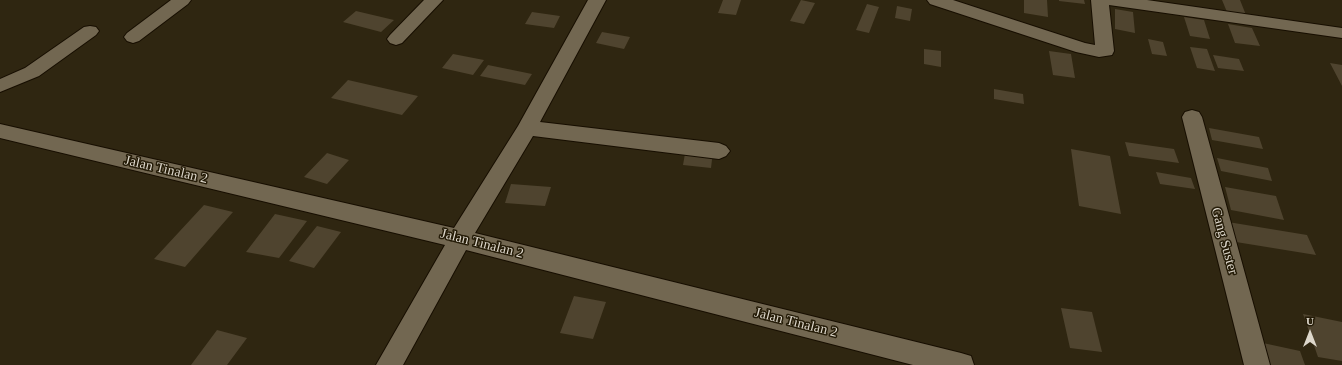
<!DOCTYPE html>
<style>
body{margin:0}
#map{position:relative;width:1342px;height:365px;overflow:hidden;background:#2f2611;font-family:Georgia,serif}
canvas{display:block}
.north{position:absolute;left:1290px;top:313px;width:40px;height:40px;-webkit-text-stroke:3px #251c08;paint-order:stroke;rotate:0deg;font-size:11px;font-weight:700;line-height:16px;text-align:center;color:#ddd7cb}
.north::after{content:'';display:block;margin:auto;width:14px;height:18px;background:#ddd7cb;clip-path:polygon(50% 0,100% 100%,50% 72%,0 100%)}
</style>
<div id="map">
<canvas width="1342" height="365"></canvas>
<div class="north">U</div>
</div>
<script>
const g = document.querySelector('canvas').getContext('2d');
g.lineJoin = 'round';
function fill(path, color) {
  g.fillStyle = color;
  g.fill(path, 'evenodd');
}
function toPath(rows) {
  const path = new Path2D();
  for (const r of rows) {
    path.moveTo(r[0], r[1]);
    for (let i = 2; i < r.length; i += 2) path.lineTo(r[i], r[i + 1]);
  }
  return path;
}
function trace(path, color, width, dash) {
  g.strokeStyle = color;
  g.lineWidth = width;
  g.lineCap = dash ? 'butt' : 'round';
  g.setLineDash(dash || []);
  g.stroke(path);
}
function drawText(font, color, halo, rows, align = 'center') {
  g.font = font + ' Georgia,serif';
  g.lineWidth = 3;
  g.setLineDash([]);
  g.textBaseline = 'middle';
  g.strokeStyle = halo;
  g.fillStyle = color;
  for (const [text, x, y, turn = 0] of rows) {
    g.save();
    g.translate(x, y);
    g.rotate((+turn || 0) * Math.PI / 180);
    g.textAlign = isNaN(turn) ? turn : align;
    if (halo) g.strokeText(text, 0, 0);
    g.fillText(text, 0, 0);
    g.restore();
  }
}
const building = toPath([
 [723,0,741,0,736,15,718,13],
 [801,0,815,3,804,24,790,21],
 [1024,0,1047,0,1048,17,1024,13],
 [1059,0,1084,0,1085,4,1059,1],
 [1222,0,1240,0,1246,15,1227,12],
 [867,4,879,7,869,33,856,30],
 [897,6,912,9,910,21,895,18],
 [1115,9,1133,12,1135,33,1115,29],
 [356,11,394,20,381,32,343,22],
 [532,12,560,16,554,28,525,24],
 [1184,17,1204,20,1210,39,1190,36],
 [1228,24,1252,28,1260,46,1235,43],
 [602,32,630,37,624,49,596,43],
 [1148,39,1163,42,1167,56,1152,54],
 [1190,47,1207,49,1215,71,1197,68],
 [924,49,941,51,941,67,924,64],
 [1049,51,1071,54,1075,78,1053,75],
 [453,54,484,60,473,75,442,68],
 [1213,55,1239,59,1244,71,1218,68],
 [1330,63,1342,65,1342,86],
 [488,65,532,74,525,85,480,76],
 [348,80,418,96,402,115,331,98],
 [994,89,1023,94,1024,104,994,99],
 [1209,128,1259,137,1263,149,1212,140],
 [1125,142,1174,149,1179,163,1129,156],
 [686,148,713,151,711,168,683,165],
 [1071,149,1110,156,1121,214,1079,206],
 [327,153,349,160,327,184,304,177],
 [1217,158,1268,168,1272,181,1221,171],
 [1156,172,1191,178,1195,189,1160,184],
 [511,184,551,187,545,206,505,203],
 [1225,187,1276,196,1284,220,1231,210],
 [204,205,233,212,185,267,154,259],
 [275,214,307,221,279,258,246,252],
 [1228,222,1307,235,1316,255,1236,242],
 [317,226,341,232,314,268,289,261],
 [574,296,606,302,593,339,560,333],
 [1061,308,1092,312,1102,352,1070,348],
 [1303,314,1342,322,1342,361,1318,357],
 [217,330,247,338,227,365,191,365],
 [1263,343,1300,351,1305,365,1269,365]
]);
const minor = toPath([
 [171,0,191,0,188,4,139,41,133,43,127,41,124,37,127,33,171,0],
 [424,0,443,0,402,43,396,45,390,43,387,39,390,35,424,0],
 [588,0,606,0,540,122,719,143,726,146,730,151,726,156,719,159,533,136,475,233,961,353,971,356,974,365,913,365,466,250,403,365,376,365,445,245,0,138,0,124,454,228,518,126,588,0],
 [927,0,953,0,1085,43,1095,45,1091,0,1147,0,1342,28,1342,38,1109,5,1114,51,1112,55,1099,57,1076,52,930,4,927,0],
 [90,26,96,27,99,31,96,35,39,76,0,92,0,79,25,68,84,27,90,26],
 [1192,110,1199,112,1202,117,1270,365,1244,365,1182,117,1185,112,1192,110]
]);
const streetNames = [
 ["Jalan Tinalan 2",166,170,13],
 ["Gang Suster",1224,241,75],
 ["Jalan Tinalan 2",482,244,14],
 ["Jalan Tinalan 2",796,323,14]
];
fill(building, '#4f442f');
trace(minor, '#170e00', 2);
fill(minor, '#726751');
drawText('14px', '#ddd7cb', '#251c08', streetNames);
</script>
